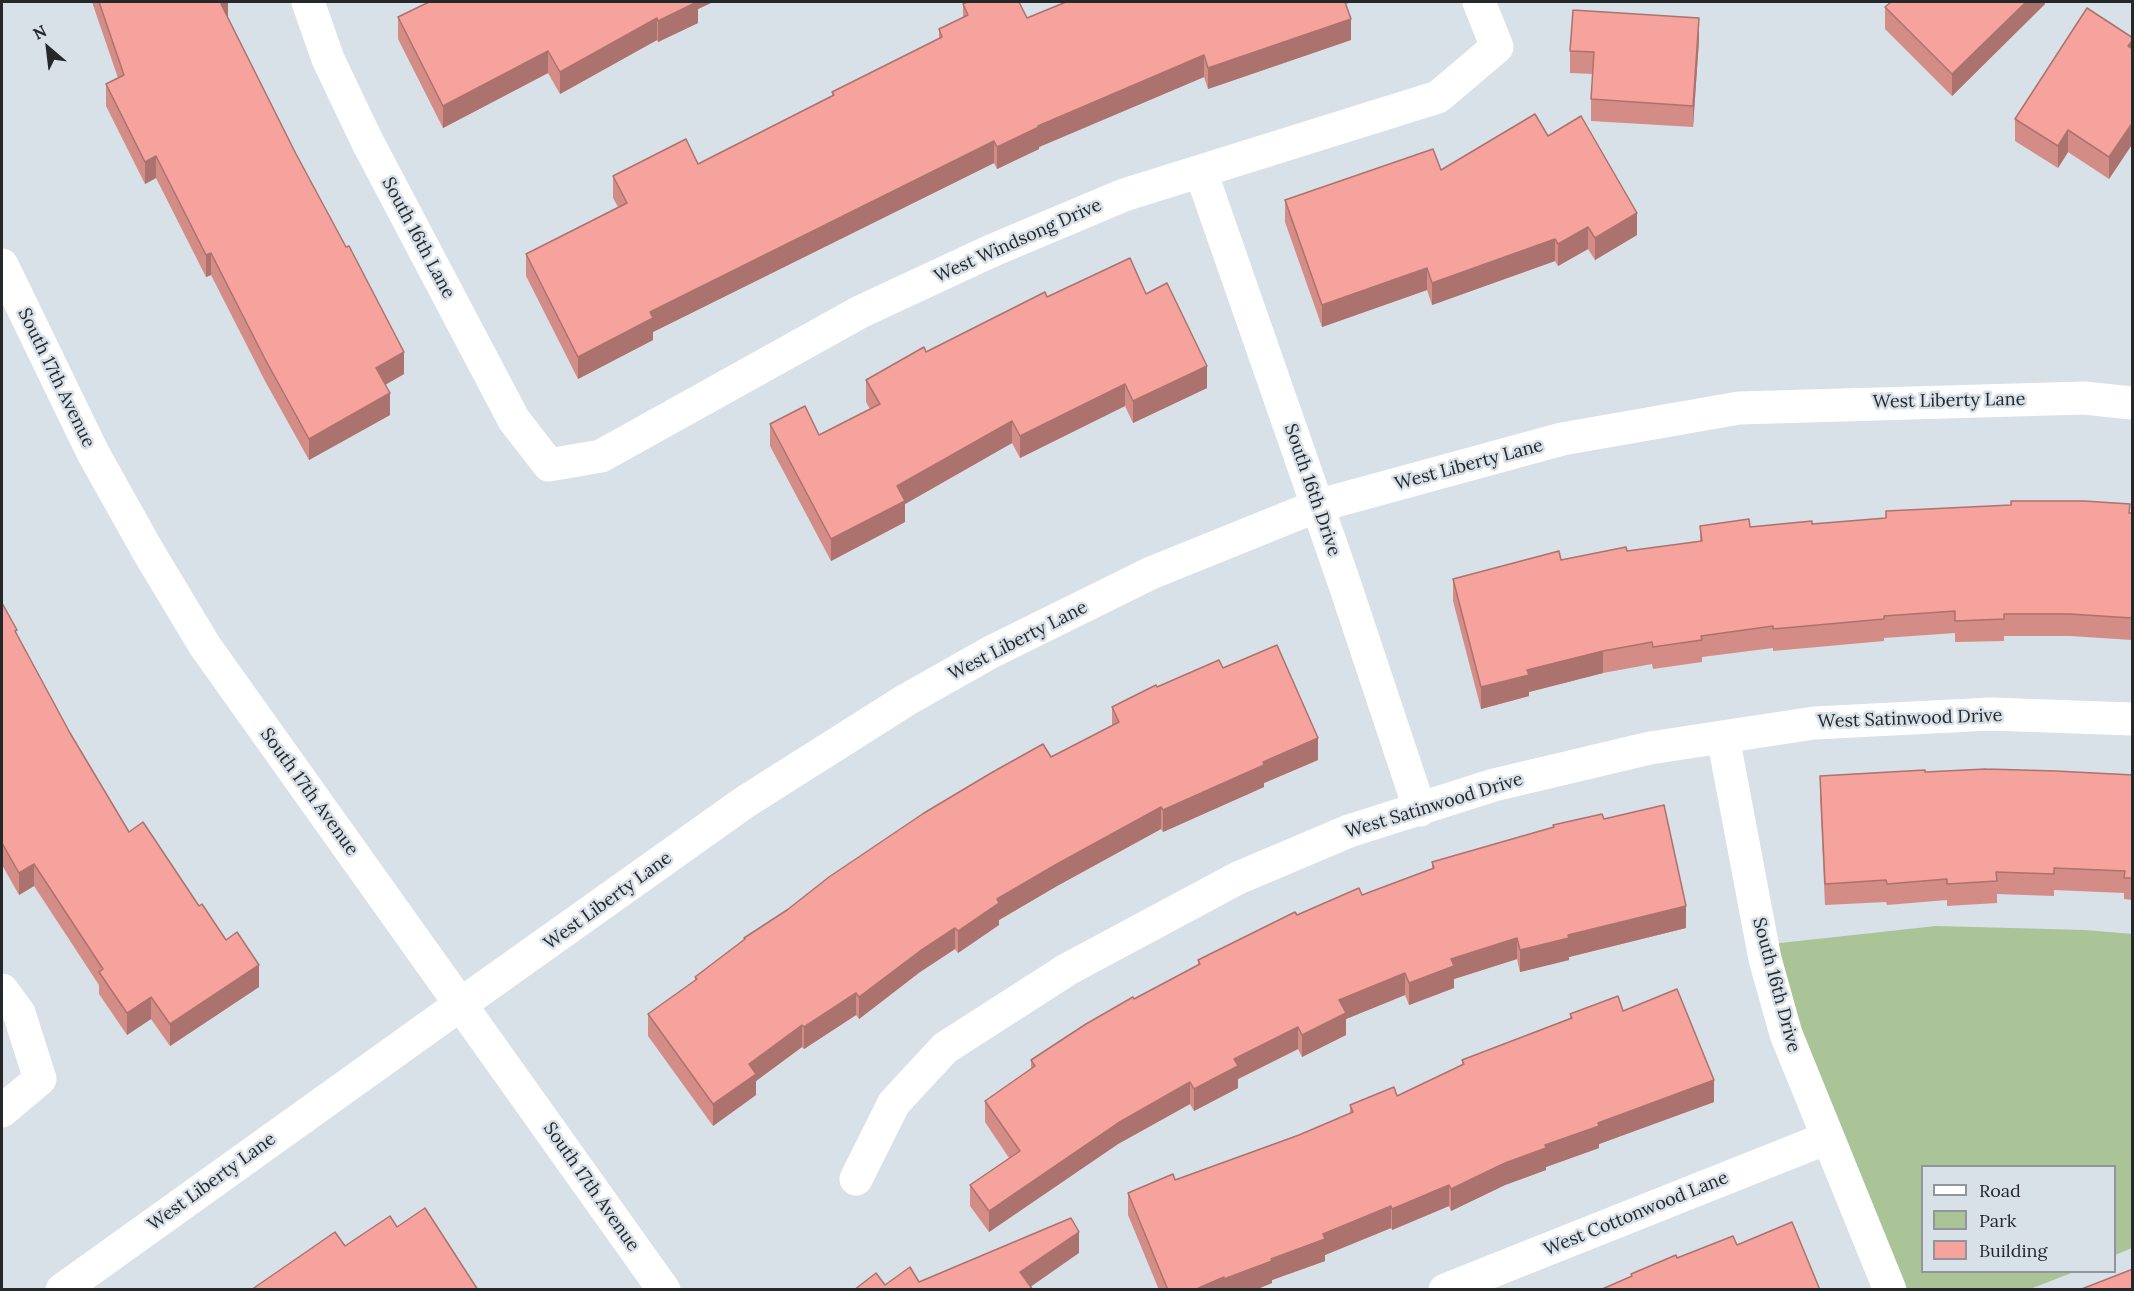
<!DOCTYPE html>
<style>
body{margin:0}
#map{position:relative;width:2134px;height:1291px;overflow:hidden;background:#d8e0e8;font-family:Lora,serif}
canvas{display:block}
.frame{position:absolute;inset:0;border:3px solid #25282b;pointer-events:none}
.legend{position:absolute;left:1921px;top:1165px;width:195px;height:108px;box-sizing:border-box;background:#d8e0e8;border:2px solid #90969c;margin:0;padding:8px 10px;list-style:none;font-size:18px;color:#25282b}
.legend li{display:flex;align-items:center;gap:12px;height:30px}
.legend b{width:30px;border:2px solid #90969c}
.north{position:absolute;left:18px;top:18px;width:60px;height:60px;-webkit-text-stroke:4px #d8e0e8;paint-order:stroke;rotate:332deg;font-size:16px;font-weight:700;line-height:24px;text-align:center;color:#25282b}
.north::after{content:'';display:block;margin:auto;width:21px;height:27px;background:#25282b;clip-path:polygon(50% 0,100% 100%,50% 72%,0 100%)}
</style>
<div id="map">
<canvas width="2134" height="1291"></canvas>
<div class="frame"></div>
<ul class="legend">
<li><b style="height:8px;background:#fff"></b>Road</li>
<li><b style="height:16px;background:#aac397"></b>Park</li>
<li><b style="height:16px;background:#f6a39d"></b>Building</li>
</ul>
<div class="north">N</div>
</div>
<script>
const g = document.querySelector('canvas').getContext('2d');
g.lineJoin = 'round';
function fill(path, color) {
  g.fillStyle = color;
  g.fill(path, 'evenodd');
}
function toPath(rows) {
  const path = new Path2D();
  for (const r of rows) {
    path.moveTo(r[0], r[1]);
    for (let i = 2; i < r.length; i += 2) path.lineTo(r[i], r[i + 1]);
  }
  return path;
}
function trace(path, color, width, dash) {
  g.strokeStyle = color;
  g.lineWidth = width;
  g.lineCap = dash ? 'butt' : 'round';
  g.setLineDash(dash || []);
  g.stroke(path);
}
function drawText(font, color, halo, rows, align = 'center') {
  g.font = font + ' Lora,serif';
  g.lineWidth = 5;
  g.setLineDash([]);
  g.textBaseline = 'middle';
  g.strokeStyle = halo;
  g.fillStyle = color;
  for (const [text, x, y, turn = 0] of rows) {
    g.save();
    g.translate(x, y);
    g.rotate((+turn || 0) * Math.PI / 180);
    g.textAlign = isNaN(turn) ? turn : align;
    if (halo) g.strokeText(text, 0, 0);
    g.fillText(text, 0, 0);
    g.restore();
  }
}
const green = toPath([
 [1936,926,2085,930,2132,934,2132,1248,2115,1255,2114,1166,1922,1166,1922,1272,2074,1272,2030,1289,1890,1289,1762,945]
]);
const minor = toPath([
 [308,2,328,59,367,141,514,420,549,465,601,456,860,312,991,251,1124,195,1438,97,1497,47,1479,2],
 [1201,172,1344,582,1420,810],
 [1723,737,1765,959,1786,1034,1890,1290],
 [2,990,19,1013,40,1079,2,1111],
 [856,1179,894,1103,945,1048,1068,969,1238,878,1349,831,1494,785,1650,748,1814,723,1991,714,2132,719],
 [62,1290,461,1004],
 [1445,1290,1827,1138]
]);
const tertiary = toPath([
 [461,1004,745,802,906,700,991,652,1151,573,1317,506,1562,439,1739,408,2084,398,2132,403]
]);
const secondary = toPath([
 [2,265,93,453,149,553,205,646,664,1290]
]);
const wall = toPath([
 [92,2,228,2,228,18,404,374,385,385,390,415,309,460,265,381,211,275,206,277,156,178,145,184,106,106,106,84,118,78],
 [429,2,713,2,698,9,698,23,658,42,657,40,560,94,548,73,443,128,398,39,398,17],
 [1066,2,1352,2,1346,4,1351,40,1208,89,1204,77,1039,147,1039,149,997,169,994,163,653,332,653,340,578,379,526,276,526,254,618,207,613,198,613,176,698,164,832,96,832,92,939,39,939,29,963,18,963,4,1027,18],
 [2045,2,2045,4,1952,96,1885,29,1885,7],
 [2133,38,2133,143,2109,179,2068,152,2058,168,2015,141,2015,119],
 [1699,40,1693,127,1591,121,1591,99,1593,74,1570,73,1570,51],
 [1548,136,1637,235,1595,260,1588,249,1558,266,1555,261,1432,305,1427,290,1322,327,1285,222,1285,200,1441,170],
 [1146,294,1207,388,1133,423,1125,406,1020,458,1012,443,905,504,905,522,831,561,770,446,770,424,819,435,870,409,866,402,866,380,926,352,1047,297],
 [2133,513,2133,642,2132,640,2070,636,2004,636,2004,641,1955,642,1955,633,1884,638,1884,641,1773,651,1773,648,1702,657,1702,662,1653,669,1652,664,1603,673,1529,692,1529,696,1481,709,1453,601,1453,579,1561,560,1700,541,1700,526,1750,527,1812,524],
 [2,603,17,634,70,733,129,832,199,906,226,940,259,987,170,1046,151,1019,127,1035,99,994,99,985,34,886,19,895,2,865],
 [1223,668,1318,760,1264,783,1264,787,1163,832,1161,829,1057,886,999,920,999,925,958,953,955,949,920,972,859,1019,856,1015,804,1049,802,1047,756,1081,756,1095,713,1126,648,1036,648,1014,695,981,695,977,744,940,744,938,1051,757,1112,726,1112,707,1157,687],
 [1925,772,2133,775,2133,900,2124,899,2124,893,2054,890,2054,896,1997,894,1997,903,1947,906,1947,900,1887,905,1886,902,1825,905,1820,797,1820,776],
 [1604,819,1686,928,1569,957,1569,960,1520,972,1517,959,1454,979,1454,988,1409,1005,1405,995,1346,1019,1346,1035,1302,1057,1298,1049,1238,1079,1238,1088,1194,1111,1190,1104,1118,1144,989,1232,970,1206,970,1185,1009,1158,985,1122,985,1101,1031,1069,1031,1060,1134,999,1198,965,1198,960,1297,915,1362,895,1432,869,1432,862],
 [1623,1011,1714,1102,1599,1144,1599,1148,1546,1167,1546,1170,1505,1185,1451,1211,1449,1206,1392,1230,1391,1228,1325,1255,1325,1261,1272,1280,1272,1283,1255,1290,1159,1290,1128,1215,1128,1193,1175,1180,1299,1135,1350,1114,1350,1105,1397,1096,1462,1065,1462,1060,1570,1018,1570,1014]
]);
const shadedWall = toPath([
 [228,2,228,23,221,4],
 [693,2,713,2,698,9,698,23,658,42,658,21],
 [2026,2,2045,2,2045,4,1952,96,1952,74],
 [657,18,657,40,560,94,560,72],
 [1699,18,1699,40,1693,127,1693,106],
 [1351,19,1351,40,1208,89,1208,68],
 [2133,40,2133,61,2128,46],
 [548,51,548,73,443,128,443,106],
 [1204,55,1204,77,1039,147,1039,149,997,169,997,147,1038,126],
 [2133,122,2133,143,2109,179,2109,157],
 [2068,130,2068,152,2058,168,2058,146],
 [994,141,994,163,653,332,653,340,578,379,578,357,650,312],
 [156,156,156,178,145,184,145,162],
 [1637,213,1637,235,1595,260,1595,238],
 [1588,227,1588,249,1558,266,1558,244],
 [1555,239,1555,261,1432,305,1432,283],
 [211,253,211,275,206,277,206,255],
 [1427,268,1427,290,1322,327,1322,305],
 [404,352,404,374,376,390,376,368],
 [1207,366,1207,388,1133,423,1133,401],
 [1125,384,1125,406,1020,458,1020,436],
 [390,393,390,415,309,460,309,439],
 [1012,421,1012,443,905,504,905,522,831,561,831,539,897,486],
 [1603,651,1603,673,1529,692,1529,696,1481,709,1481,687,1527,670],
 [1318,738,1318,760,1264,783,1264,787,1163,832,1163,810,1263,762],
 [1161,807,1161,829,1057,886,999,920,999,925,958,953,958,931,997,899,1057,864],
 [34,864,34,886,19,895,19,873],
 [1686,906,1686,928,1569,957,1569,960,1520,972,1520,950,1568,935],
 [955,928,955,949,920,972,859,1019,859,997,920,951],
 [1517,938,1517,959,1454,979,1454,988,1409,1005,1409,983,1451,959],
 [259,965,259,987,170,1046,170,1024],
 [1405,973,1405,995,1346,1019,1346,1035,1302,1057,1302,1035,1339,1000],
 [856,993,856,1015,804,1049,804,1027],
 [151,997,151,1019,127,1035,127,1013],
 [802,1025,802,1047,756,1081,756,1095,713,1126,713,1104,749,1064],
 [1298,1027,1298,1049,1238,1079,1238,1088,1194,1111,1194,1089,1234,1059],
 [1714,1080,1714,1102,1599,1144,1599,1148,1546,1167,1546,1170,1505,1185,1451,1211,1451,1189,1505,1163,1598,1123],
 [1190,1082,1190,1104,1118,1144,989,1232,989,1211,1118,1123],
 [1449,1185,1449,1206,1392,1230,1392,1209],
 [1391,1206,1391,1228,1325,1255,1325,1261,1272,1280,1272,1283,1255,1290,1224,1290,1224,1279,1323,1234],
 [1079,1232,1079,1253,1026,1290,1020,1272],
 [1224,1277,1224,1290,1194,1290]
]);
const building = toPath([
 [99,2,228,2,221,4,296,154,346,247,349,246,404,352,376,368,390,393,309,439,265,359,211,253,206,255,156,156,145,162,106,84,124,75,99,2],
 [429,2,697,2,658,21,657,18,560,72,548,51,443,106,398,17,429,2],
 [967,2,1019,2,1027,18,1066,2,1345,2,1351,19,1208,68,1204,55,1038,126,1039,127,997,147,994,141,650,312,653,318,578,357,526,254,627,203,613,176,686,139,698,164,834,95,832,92,942,37,939,29,968,15,963,4,967,2],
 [1891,2,2026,2,1952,74,1885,7,1891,2],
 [2087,8,2133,38,2133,40,2128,46,2133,49,2133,122,2109,157,2068,130,2058,146,2015,119,2087,8],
 [1573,10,1699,18,1693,106,1591,99,1594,52,1570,51,1573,10],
 [1535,114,1548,136,1581,116,1637,213,1595,238,1588,227,1558,244,1555,239,1432,283,1427,268,1322,305,1285,200,1433,149,1441,170,1535,114],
 [1130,258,1146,294,1167,283,1207,366,1133,401,1125,384,1020,436,1012,421,897,486,905,501,831,539,770,424,805,406,819,435,880,404,866,380,924,347,926,352,1045,292,1047,297,1130,258],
 [2011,501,2084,501,2130,504,2129,513,2133,513,2133,620,2132,618,2070,614,2004,614,2004,619,1955,621,1955,611,1884,616,1884,619,1773,629,1773,626,1701,636,1702,640,1653,647,1652,642,1603,651,1527,670,1529,675,1481,687,1453,579,1559,551,1561,560,1626,547,1627,551,1702,541,1700,526,1749,519,1750,527,1812,521,1812,524,1886,518,1886,511,2011,505,2011,501],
 [2,603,17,630,15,631,70,733,129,832,143,822,199,906,202,904,226,940,237,932,259,965,170,1024,151,997,127,1013,99,972,103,969,34,864,19,873,2,843,2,603],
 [1277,645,1318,738,1263,762,1264,765,1163,810,1161,807,1057,864,997,899,999,903,958,931,955,928,920,951,859,997,856,993,804,1027,802,1025,749,1064,756,1074,713,1104,648,1014,697,979,695,977,745,939,744,938,787,910,829,877,924,813,991,773,1043,744,1051,757,1119,722,1112,707,1156,685,1157,687,1219,660,1223,668,1277,645],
 [1986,769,2056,771,2133,775,2133,878,2124,878,2125,871,2054,868,2054,874,1996,872,1997,881,1947,884,1947,879,1887,884,1886,880,1825,884,1820,776,1925,770,1925,772,1986,769],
 [1664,805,1686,906,1568,935,1569,938,1520,950,1517,938,1451,959,1454,966,1409,983,1405,973,1339,1000,1346,1013,1302,1035,1298,1027,1234,1059,1238,1066,1194,1089,1190,1082,1118,1123,989,1211,970,1185,1020,1151,985,1101,1035,1066,1031,1060,1086,1024,1133,997,1134,999,1200,964,1198,960,1295,912,1297,915,1359,888,1362,895,1434,868,1432,862,1554,827,1553,825,1602,814,1604,819,1664,805],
 [1677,989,1714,1080,1598,1123,1599,1126,1545,1145,1546,1148,1505,1163,1451,1189,1449,1185,1392,1209,1391,1206,1323,1234,1325,1239,1271,1259,1272,1261,1224,1279,1224,1277,1194,1290,1168,1290,1128,1193,1173,1174,1175,1180,1299,1135,1353,1112,1350,1105,1394,1087,1397,1096,1464,1064,1462,1060,1572,1018,1570,1014,1618,996,1623,1011,1677,989],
 [425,1208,478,1290,251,1290,335,1232,345,1246,390,1216,397,1227,425,1208],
 [1071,1218,1079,1232,1020,1272,1033,1290,854,1290,876,1273,885,1285,910,1267,919,1282,1071,1218],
 [1792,1222,1820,1290,1600,1290,1632,1276,1631,1274,1676,1255,1677,1258,1733,1236,1737,1245,1792,1222],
 [2133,1269,2133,1290,2079,1290,2133,1269]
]);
const streetNames = [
 ["South 16th Lane",418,238,62],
 ["West Windsong Drive",1018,241,-24],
 ["South 17th Avenue",56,378,64],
 ["West Liberty Lane",1949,401,-1],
 ["West Liberty Lane",1469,465,-15],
 ["South 16th Drive",1312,490,71],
 ["West Liberty Lane",1018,641,-27],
 ["West Satinwood Drive",1910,719,-2],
 ["South 17th Avenue",309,792,54],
 ["West Satinwood Drive",1434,806,-17],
 ["West Liberty Lane",608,901,-36],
 ["South 16th Drive",1776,985,75],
 ["West Liberty Lane",212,1182,-36],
 ["South 17th Avenue",591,1187,55],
 ["West Cottonwood Lane",1636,1214,-22]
];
fill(green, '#aac397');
trace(minor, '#fff', 33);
trace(tertiary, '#fff', 33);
trace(secondary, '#fff', 33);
fill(wall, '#d48c87');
fill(shadedWall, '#ac726e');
fill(building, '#f6a39d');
trace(building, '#ac726e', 1.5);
drawText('18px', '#25282b', '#d8e0e8', streetNames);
</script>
